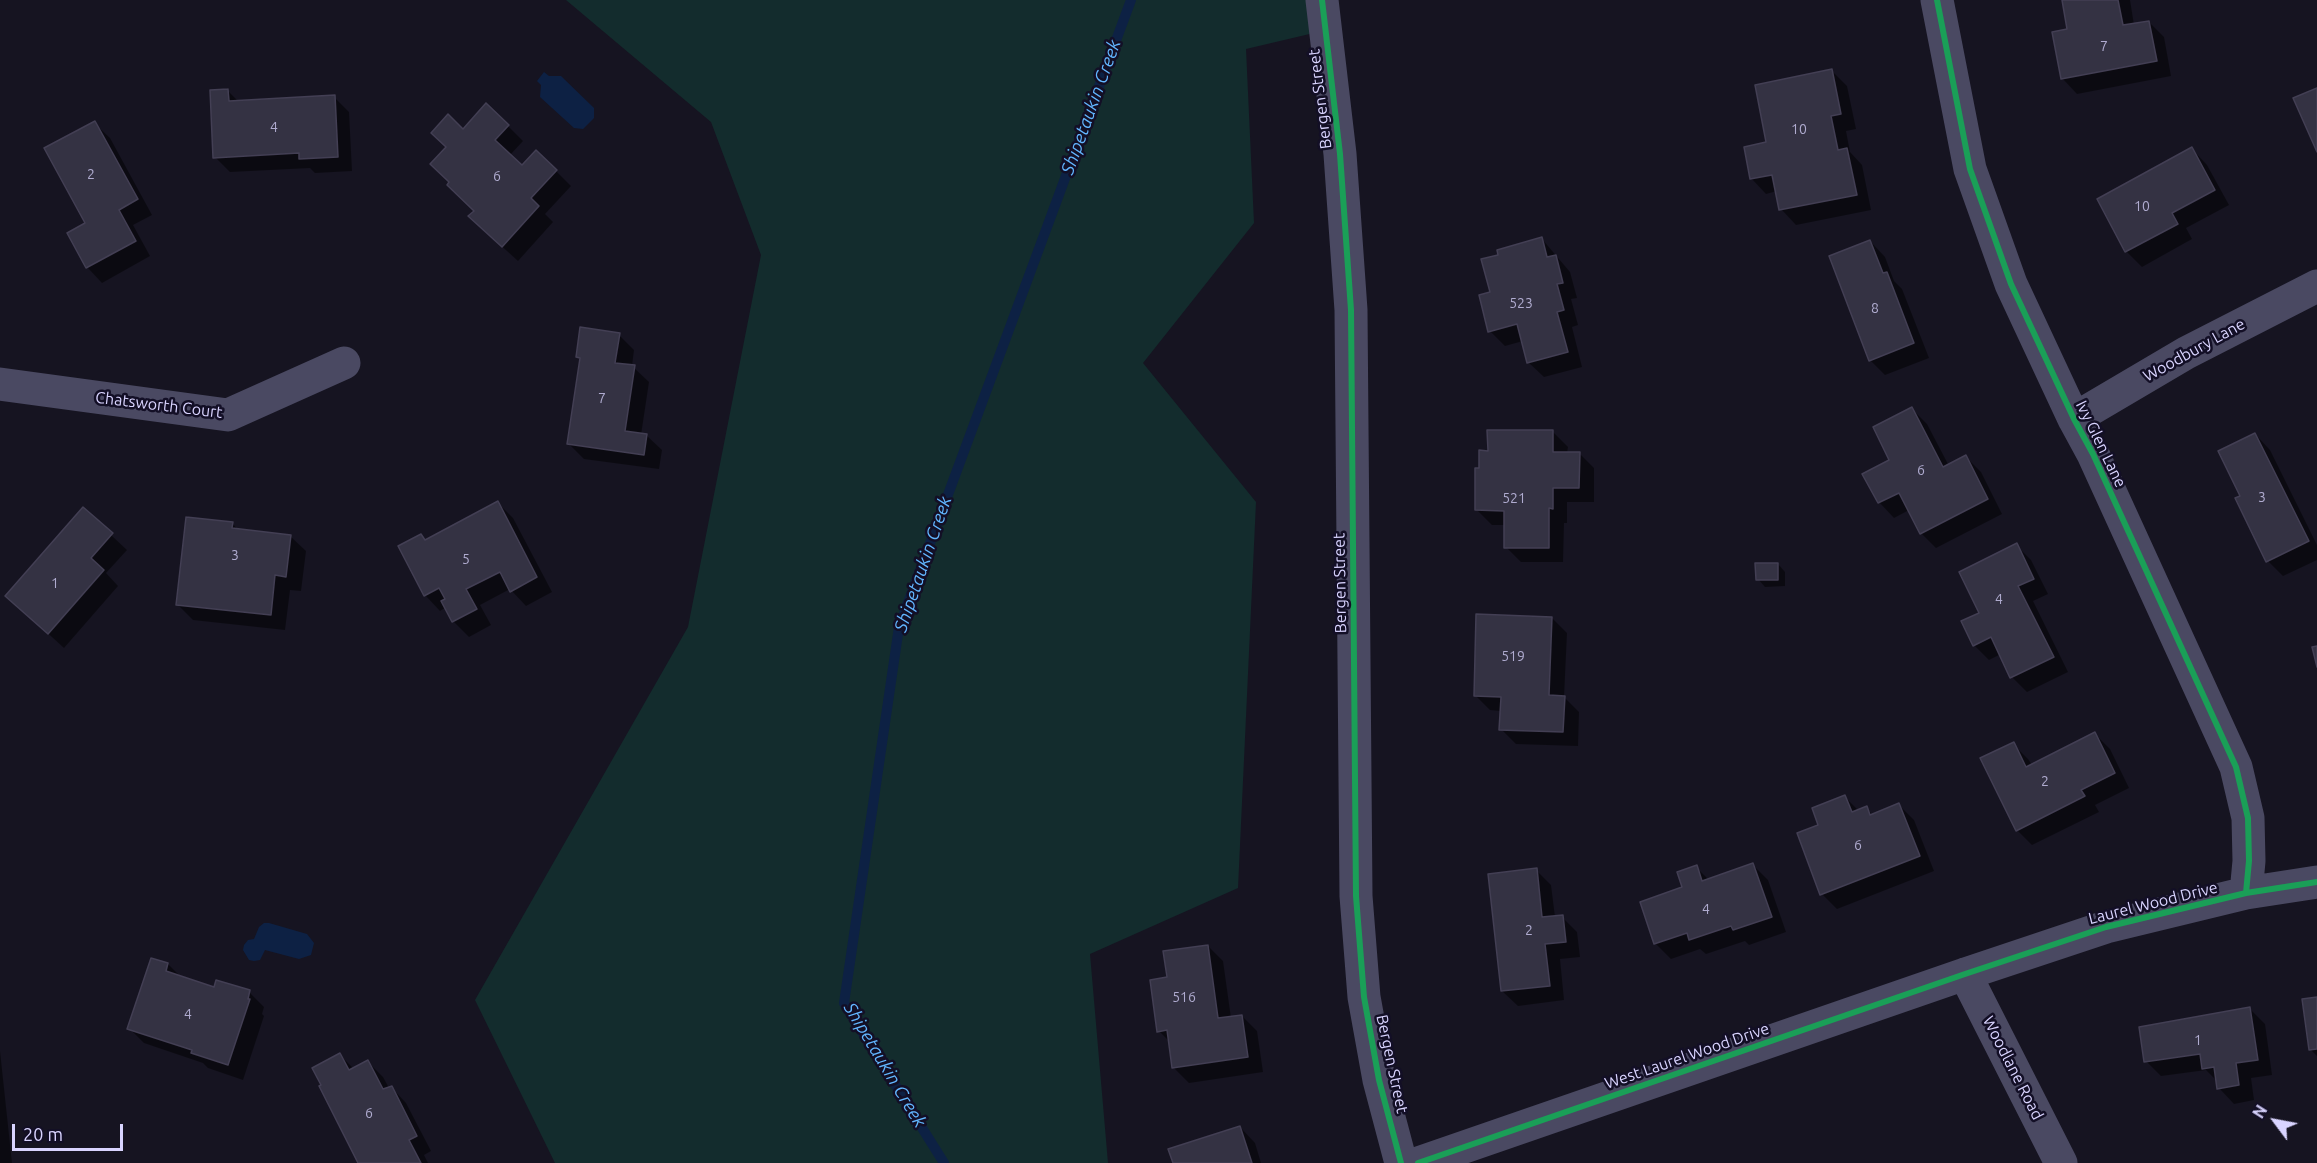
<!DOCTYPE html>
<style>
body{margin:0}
#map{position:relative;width:2317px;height:1163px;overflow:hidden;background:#161421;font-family:Ubuntu,sans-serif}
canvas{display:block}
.north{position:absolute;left:2245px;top:1091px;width:60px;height:60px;-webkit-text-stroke:4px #130f26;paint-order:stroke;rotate:302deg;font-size:16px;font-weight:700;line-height:24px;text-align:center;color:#d9d4ff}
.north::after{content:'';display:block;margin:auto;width:21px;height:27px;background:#d9d4ff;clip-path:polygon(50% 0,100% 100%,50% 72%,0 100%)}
.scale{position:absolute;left:12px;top:1124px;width:111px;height:27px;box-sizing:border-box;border:3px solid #d9d4ff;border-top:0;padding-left:8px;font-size:18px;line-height:21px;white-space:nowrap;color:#d9d4ff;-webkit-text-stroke:4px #130f26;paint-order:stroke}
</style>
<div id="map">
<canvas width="2317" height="1163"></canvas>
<div class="north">N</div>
<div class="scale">20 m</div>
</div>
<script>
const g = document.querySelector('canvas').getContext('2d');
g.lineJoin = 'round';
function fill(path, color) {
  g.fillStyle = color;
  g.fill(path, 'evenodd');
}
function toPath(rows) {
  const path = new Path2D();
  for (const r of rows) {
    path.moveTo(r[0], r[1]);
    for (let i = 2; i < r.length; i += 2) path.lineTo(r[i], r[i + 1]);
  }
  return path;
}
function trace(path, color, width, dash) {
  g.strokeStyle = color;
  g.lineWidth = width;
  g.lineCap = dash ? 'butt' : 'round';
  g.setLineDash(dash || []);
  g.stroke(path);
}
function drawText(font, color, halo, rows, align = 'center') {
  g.font = font + ' Ubuntu,sans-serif';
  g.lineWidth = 5;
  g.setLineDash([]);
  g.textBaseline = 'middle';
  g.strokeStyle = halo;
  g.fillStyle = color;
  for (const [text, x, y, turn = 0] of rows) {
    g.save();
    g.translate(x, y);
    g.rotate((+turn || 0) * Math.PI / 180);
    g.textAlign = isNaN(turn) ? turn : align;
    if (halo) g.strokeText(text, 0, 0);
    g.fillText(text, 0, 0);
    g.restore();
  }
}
const green = toPath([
 [566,0,1310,0,1318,32,1246,49,1254,223,1143,363,1256,502,1238,888,1090,954,1108,1163,555,1163,475,1000,688,627,761,255,711,122]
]);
const water = toPath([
 [544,72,549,76,561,76,594,108,594,118,583,129,574,128,540,97,541,85,537,81],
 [264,923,269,923,307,934,314,943,311,955,299,959,265,950,260,960,254,961,249,960,243,950,244,945,248,940,254,939,259,927]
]);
const shadow = toPath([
 [2063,0,2130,0,2134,25,2149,22,2164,37,2171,76,2077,94,2062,78,2069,30],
 [1832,71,1847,86,1856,129,1846,131,1850,152,1862,165,1871,210,1796,225,1781,209,1777,191,1766,194,1751,178,1768,144],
 [227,90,239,102,334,97,349,112,352,171,315,173,310,168,230,172,215,157],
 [94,123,110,138,152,215,133,225,150,256,102,283,87,267,87,224],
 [508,126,523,141,510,155,522,167,556,171,571,186,545,214,553,222,518,261,485,231,476,211,463,131],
 [2192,149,2207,165,2229,205,2186,228,2192,239,2142,267,2127,252,2099,200],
 [1542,239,1570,272,1577,298,1571,299,1578,325,1572,327,1582,367,1544,377,1528,362,1523,341,1505,346,1490,331,1491,293,1500,256],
 [1870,241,1885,257,1894,281,1902,289,1929,358,1885,375,1870,360],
 [619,335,634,350,632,366,649,382,641,435,646,435,662,450,659,469,584,459,569,444,581,360,577,356],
 [1912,409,1927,424,1949,466,1966,457,1981,472,2002,514,1936,548,1921,533,1909,510,1894,518,1879,502,1891,461],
 [1552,431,1568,447,1567,453,1579,453,1594,468,1594,502,1567,502,1567,523,1564,523,1563,562,1521,562,1506,547,1506,525,1492,525,1477,510,1481,469,1489,452],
 [2255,434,2270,450,2317,545,2317,560,2283,576,2268,561,2237,499,2241,496],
 [498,503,513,518,552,592,526,606,510,589,480,605,491,625,469,637,453,621,446,607,440,611,425,595,400,547,421,536,426,541],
 [83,509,127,550,106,573,118,586,64,648,7,596],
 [232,523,239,531,290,536,306,551,301,591,290,590,285,630,193,620,177,604],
 [2016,545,2031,560,2048,594,2033,601,2068,672,2027,692,2012,677,2001,654,1989,660,1974,645,1981,614],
 [1778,564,1785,572,1785,586,1765,587,1758,579],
 [1552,618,1567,633,1564,697,1579,712,1578,746,1516,744,1501,729,1501,711,1490,710,1475,695],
 [2095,734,2110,749,2129,788,2095,805,2099,812,2032,845,2017,830,2013,744,2028,759,2032,765],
 [1845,797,1859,811,1866,808,1873,815,1899,805,1914,820,1934,871,1837,909,1822,894,1820,826],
 [1753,865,1768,880,1786,932,1749,945,1745,941,1706,954,1700,949,1671,959,1656,944,1642,902,1684,888,1696,867,1709,880],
 [1536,870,1551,885,1555,917,1562,917,1577,932,1580,957,1560,959,1564,1000,1518,1006,1502,991],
 [1208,946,1223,961,1231,1018,1242,1016,1257,1031,1263,1072,1189,1083,1174,1068,1170,1042,1159,1031,1168,978],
 [152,959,168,964,182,978,215,989,249,992,264,1007,262,1014,264,1016,243,1080,208,1068,203,1063,144,1043,129,1028],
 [2317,998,2317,1056,2311,1050],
 [2250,1009,2265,1024,2272,1075,2251,1078,2254,1100,2234,1104,2219,1088,2218,1082,2206,1070,2161,1076,2146,1061],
 [0,1051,12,1163,0,1163],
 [340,1055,354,1069,368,1062,383,1077,389,1088,391,1087,406,1103,431,1151,424,1155,428,1163,360,1163],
 [1240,1127,1255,1143,1261,1163,1174,1163]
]);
const stream = toPath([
 [944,1163,844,1003,899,627,1131,0]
]);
const building = toPath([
 [2062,0,2118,0,2123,25,2149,21,2157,61,2061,79,2052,32,2067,29,2062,0],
 [1832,69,1841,114,1831,116,1838,150,1847,148,1857,195,1779,210,1772,175,1750,179,1744,147,1766,142,1755,85,1832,69],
 [2317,88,2317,152,2293,98,2317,88],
 [228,89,229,101,335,95,338,157,299,159,299,153,213,158,210,90,228,89],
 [486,103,509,125,495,140,522,165,536,150,557,170,531,198,539,206,502,247,468,216,474,211,447,185,449,182,430,164,446,147,431,133,448,114,463,129,486,103],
 [95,121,138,199,119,210,136,241,86,268,67,233,85,223,44,148,95,121],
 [2192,147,2215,190,2172,213,2178,224,2125,252,2097,199,2192,147],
 [1542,237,1547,257,1556,255,1563,283,1557,284,1564,310,1557,312,1568,352,1527,363,1517,324,1488,332,1479,295,1490,292,1481,259,1498,255,1497,250,1542,237],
 [1870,240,1883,273,1887,272,1914,343,1869,361,1829,256,1870,240],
 [580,327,620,333,615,363,635,365,625,431,647,434,644,455,567,444,580,358,576,357,580,327],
 [1912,407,1943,467,1966,455,1988,499,1920,534,1899,493,1878,503,1862,474,1889,460,1873,427,1912,407],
 [1487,430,1553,430,1553,452,1580,452,1579,488,1553,488,1553,509,1549,508,1549,548,1504,548,1504,511,1475,510,1475,468,1479,468,1479,450,1488,451,1487,430],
 [2255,433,2309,541,2266,562,2235,498,2240,496,2218,451,2255,433],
 [498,501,537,577,510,592,500,572,466,589,477,609,452,622,441,601,445,599,439,588,424,596,398,546,421,534,425,540,498,501],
 [83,507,113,533,91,558,104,570,48,634,5,596,83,507],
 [186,517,233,522,232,528,291,535,286,577,275,575,271,615,176,605,186,517],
 [2017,543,2034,579,2018,586,2054,657,2010,678,1991,637,1973,646,1961,621,1979,613,1959,572,2017,543],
 [1755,563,1778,563,1778,580,1756,580,1755,563],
 [1476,614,1552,617,1549,695,1565,696,1563,732,1499,730,1501,697,1474,696,1476,614],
 [2317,646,2317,667,2312,647,2317,646],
 [2095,732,2115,773,2081,790,2085,796,2016,831,1980,758,2014,742,2026,767,2095,732],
 [1845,795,1852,812,1867,806,1870,815,1899,803,1920,856,1820,895,1797,833,1818,825,1812,808,1845,795],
 [1753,863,1772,917,1733,930,1731,926,1689,940,1687,933,1654,944,1640,902,1682,887,1677,872,1697,865,1702,881,1753,863],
 [1537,868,1542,917,1563,915,1566,942,1545,944,1550,986,1501,991,1488,874,1537,868],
 [1208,945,1218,1018,1242,1015,1248,1057,1172,1068,1167,1030,1157,1032,1150,980,1167,977,1163,951,1208,945],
 [151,958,168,963,166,971,214,987,216,980,250,990,248,999,250,999,228,1065,191,1053,192,1050,127,1029,151,958],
 [2317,997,2317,1049,2309,1050,2302,999,2317,997],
 [2250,1007,2258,1060,2236,1063,2239,1085,2217,1089,2214,1067,2202,1069,2200,1054,2144,1062,2139,1027,2250,1007],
 [340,1053,349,1070,368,1060,383,1089,392,1086,417,1136,409,1140,421,1163,358,1163,319,1086,321,1085,312,1068,340,1053],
 [1240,1126,1252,1163,1173,1163,1168,1149,1240,1126]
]);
const minor = toPath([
 [1322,0,1340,154,1351,310,1356,896,1364,997,1379,1080,1401,1163],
 [1937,0,1970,169,2011,284,2074,419,2093,454,2236,767,2248,818,2249,861,2246,893],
 [0,384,228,415,344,363],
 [2074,419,2186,353,2317,286],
 [1965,974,2061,1163],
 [1418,1163,1965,974,2106,927,2246,893,2317,882]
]);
const cycleway = toPath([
 [1322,0,1340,154,1351,310,1356,896,1364,997,1379,1080,1401,1163],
 [1937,0,1970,169,2011,284,2074,419,2093,454,2236,767,2248,818,2249,861,2246,893],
 [1418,1163,1965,974,2106,927,2246,893,2317,882]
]);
const numberNames = [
 ["7",2104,46],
 ["4",274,127],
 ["10",1799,129],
 ["2",91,174],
 ["6",497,176],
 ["10",2142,206],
 ["523",1521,303],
 ["8",1875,308],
 ["7",602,398],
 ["6",1921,470],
 ["3",2262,497],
 ["521",1514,498],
 ["3",235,555],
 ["5",466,559],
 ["1",55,583],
 ["4",1999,599],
 ["519",1513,656],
 ["2",2045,781],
 ["6",1858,845],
 ["4",1706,909],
 ["2",1529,930],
 ["516",1184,997],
 ["4",188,1014],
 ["1",2198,1040],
 ["6",369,1113]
];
const streetNames = [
 ["Bergen Street",1320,99,-97],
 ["Woodbury Lane",2194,350,-29],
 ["Chatsworth Court",159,405,7],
 ["Ivy Glen Lane",2101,444,64],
 ["Bergen Street",1340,583,-91],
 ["Laurel Wood Drive",2153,903,-14],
 ["West Laurel Wood Drive",1687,1056,-19],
 ["Bergen Street",1392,1064,78],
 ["Woodlane Road",2013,1068,63]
];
const waterNames = [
 ["Shipetaukin Creek",1091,107,-70],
 ["Shipetaukin Creek",923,564,-71],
 ["Shipetaukin Creek",885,1065,59]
];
fill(green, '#132c2d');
fill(water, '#0d2144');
fill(shadow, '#0007');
trace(stream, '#0d2144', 10);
fill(building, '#343243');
trace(building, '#433f54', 1.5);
trace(minor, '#4a4962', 33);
trace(cycleway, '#1a9f57', 6);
drawText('14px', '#b0acd0', null, numberNames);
drawText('16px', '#d9d4ff', '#130f26', streetNames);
drawText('italic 18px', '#62b6ff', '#130f26', waterNames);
</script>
